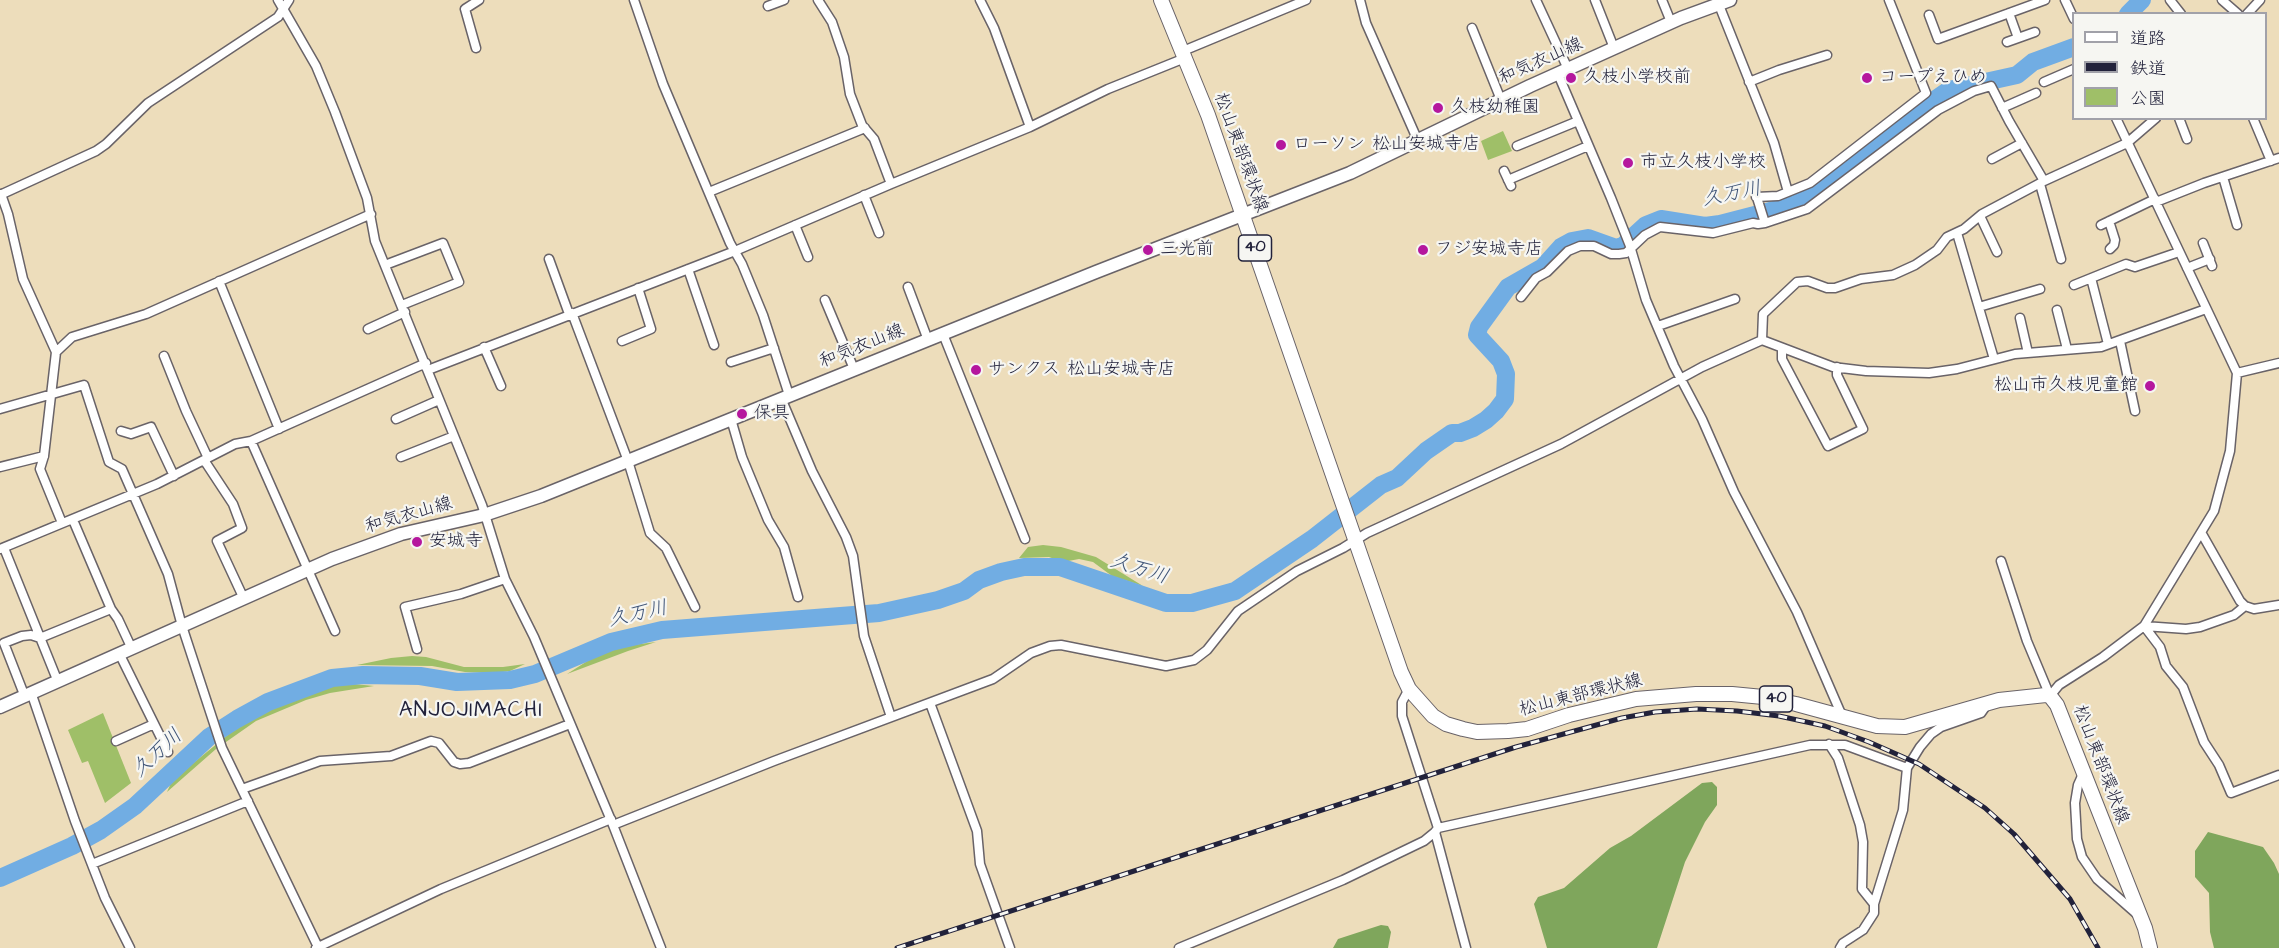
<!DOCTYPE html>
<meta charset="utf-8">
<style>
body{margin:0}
#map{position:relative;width:2279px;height:948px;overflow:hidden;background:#edddbb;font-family:"Architects Daughter","Klee One",sans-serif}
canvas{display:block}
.legend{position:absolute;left:2072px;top:12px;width:195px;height:108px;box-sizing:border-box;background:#f6f6f2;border:2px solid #a1a1a9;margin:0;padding:8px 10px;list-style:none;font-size:18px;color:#22223b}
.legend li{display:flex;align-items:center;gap:12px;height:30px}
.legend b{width:30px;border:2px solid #a1a1a9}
</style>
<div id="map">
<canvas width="2279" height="948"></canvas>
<ul class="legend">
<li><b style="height:8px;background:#fff"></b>道路</li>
<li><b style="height:8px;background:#22223b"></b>鉄道</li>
<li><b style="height:16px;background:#9fbf68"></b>公園</li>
</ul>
</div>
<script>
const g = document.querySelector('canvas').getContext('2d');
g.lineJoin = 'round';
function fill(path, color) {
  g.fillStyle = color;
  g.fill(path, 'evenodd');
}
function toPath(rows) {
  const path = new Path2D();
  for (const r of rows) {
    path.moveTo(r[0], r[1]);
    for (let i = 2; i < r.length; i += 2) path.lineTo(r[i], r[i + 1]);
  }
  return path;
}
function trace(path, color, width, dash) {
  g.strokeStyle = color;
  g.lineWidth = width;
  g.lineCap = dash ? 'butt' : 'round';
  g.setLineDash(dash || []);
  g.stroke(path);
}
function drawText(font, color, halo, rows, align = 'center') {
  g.font = font + ' "Architects Daughter","Klee One",sans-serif';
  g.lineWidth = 4.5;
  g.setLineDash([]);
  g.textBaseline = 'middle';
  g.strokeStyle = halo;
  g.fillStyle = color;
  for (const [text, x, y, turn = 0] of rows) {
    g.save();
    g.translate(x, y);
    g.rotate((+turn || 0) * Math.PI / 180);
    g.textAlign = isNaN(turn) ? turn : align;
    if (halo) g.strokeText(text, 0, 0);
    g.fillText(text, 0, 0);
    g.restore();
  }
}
const green = toPath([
 [1503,131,1512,151,1488,160,1481,141],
 [1043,545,1061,547,1096,557,1143,586,1112,576,1093,562,1079,559,1063,562,1049,557,1019,558,1028,547],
 [656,642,628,651,567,674,589,660,610,651,632,645],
 [412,656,426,657,464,667,503,667,525,664,510,671,496,673,465,672,432,666,357,665,391,658],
 [344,683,374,686,330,693,306,700,256,721,216,749,167,792,171,783,186,769,240,725,277,706,327,687],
 [103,713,131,783,105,803,88,761,82,763,68,730]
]);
const forest = toPath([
 [1712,782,1717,787,1717,805,1705,822,1685,862,1657,948,1547,948,1534,904,1538,897,1564,888,1610,848,1631,836,1702,783],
 [2208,832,2263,847,2274,863,2279,874,2279,948,2214,948,2210,932,2209,893,2195,877,2195,851],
 [1381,925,1388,926,1391,932,1388,948,1333,948,1338,939]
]);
const river = toPath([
 [2128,14,2142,0],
 [0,878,72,846,101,830,135,806,209,737,237,719,268,702,332,678,363,675,420,676,457,682,510,680,535,674,611,642,662,630,879,613,938,600,964,591,979,580,1001,572,1024,567,1060,567,1166,603,1192,603,1235,591,1312,539,1381,485,1397,478,1426,451,1452,433,1460,433,1473,428,1486,420,1496,411,1505,399,1506,374,1501,361,1477,335,1479,327,1508,287,1543,267,1561,247,1572,241,1588,238,1616,248,1623,246,1646,225,1661,219,1705,226,1720,224,1778,209,1812,191,1858,156,1870,153,1903,122,1949,90,2017,75,2033,62,2074,47]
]);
const street = toPath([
 [278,0,316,66,335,112,367,198,375,241,482,505,505,579,534,637,613,825,661,948],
 [634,0,663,84,730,243,742,264,763,315,789,395],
 [818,0,832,22,844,57,850,94,862,125,874,139,891,184],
 [980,0,994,28,1030,127],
 [1360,0,1366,23,1418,141],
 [1536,0,1568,69],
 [1595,0,1614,48],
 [1662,0,1671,22],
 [1717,0,1774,143,1788,192],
 [2065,0,2074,19],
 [2170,0,2181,14],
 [2222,0,2238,14],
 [768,6,784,0],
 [2009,13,2018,38],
 [2247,14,2260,0],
 [1929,15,1938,39,2045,0],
 [1472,28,1501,100],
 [2007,42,2035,32],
 [476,48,465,9,479,0],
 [1183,51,1306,0],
 [1558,74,1611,198,1630,246,1646,300,1674,366,1702,419,1734,492,1797,612,1842,716],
 [1749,82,1779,70,1827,55],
 [2044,82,2074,69],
 [2002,108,2036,93],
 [2179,118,2187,139],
 [2253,118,2271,161],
 [1517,146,1578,121],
 [1992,159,2022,143],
 [1504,171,1511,186],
 [2223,177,2237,225],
 [1508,180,1588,146],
 [2040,184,2061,259],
 [1754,188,1765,223],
 [709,192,865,128],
 [1,194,8,214,23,279,56,352,44,456,40,469,62,523],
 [0,195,96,151,106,144,148,103,278,17,289,0],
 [864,195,879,233],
 [1756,197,1778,196,1810,183,1926,93,1889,0],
 [2156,202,2204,183,2279,158],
 [1980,216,1997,252],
 [2109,221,2115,240,2114,245,2110,249],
 [795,225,808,257],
 [2101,225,2155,199],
 [1957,233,1994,359],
 [2203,243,2212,266],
 [549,259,569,314],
 [385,265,443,243,459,282,402,305],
 [2187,268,2210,259],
 [688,269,714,345],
 [2091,278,2108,344],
 [219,281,279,429],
 [2074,285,2126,264,2135,267,2179,252],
 [908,287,928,340],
 [1521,297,1536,278,1547,272,1568,251,1580,246,1594,246,1611,254,1619,254,1626,253,1645,235,1660,227,1713,233,1753,223,1758,224,1765,223,1807,209,1938,110,1974,91,1991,86,2009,121,2044,181],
 [825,300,854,369],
 [1979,307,2040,289],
 [2057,310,2067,349],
 [572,313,628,461,650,533,666,548,695,607],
 [2020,318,2028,353],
 [1658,326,1735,299],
 [368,329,405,312],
 [943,334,1025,539],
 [1762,340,1833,367,1866,371,1929,373,1957,369,2015,354,2101,347,2206,309],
 [622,341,651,329,638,288],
 [2120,341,2135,411],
 [484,347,501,386],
 [1782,348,1782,359,1828,446,1863,429,1837,375,1837,367],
 [56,352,72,337,146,314,371,214],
 [164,356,186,411,208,458],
 [731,362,774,348],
 [428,370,735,251,891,184,1030,127,1108,89,1185,58],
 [2237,373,2279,363],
 [781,398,812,471,846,537,853,556,864,636,891,717],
 [0,409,84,385,109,462,122,469,168,574,182,626,222,748,318,947,316,948],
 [396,419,439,400],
 [731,419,742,457,768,520,784,547,798,597],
 [121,431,131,434,151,427,174,476],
 [251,441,335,631],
 [401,457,454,436],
 [204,460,233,504,242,528,217,541,244,599],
 [0,467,44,456],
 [73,520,111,609,118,619,132,649],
 [2202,534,2240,601,2245,606,2254,609,2279,605],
 [4,548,58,682],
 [0,549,157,484,235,444,251,441,426,363],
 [2001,561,2027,641,2050,696,2059,685,2103,657,2144,626,2214,511,2230,451,2237,373,2116,118],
 [2144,626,2160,647,2166,666,2183,687,2204,742,2219,765,2231,793,2279,775],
 [2144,626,2186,629,2200,627,2234,615,2245,606],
 [417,649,405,607,461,594,505,579],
 [120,655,168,752],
 [32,695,75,821,105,898,130,948],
 [25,697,4,643,22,636,31,635,40,638,111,609],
 [930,703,977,831,980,864,1010,948],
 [116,741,154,724],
 [1829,744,1838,758,1860,825,1863,842,1862,889,1874,904,1874,913,1863,930,1843,943,1840,948],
 [2083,774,2078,785,2075,803,2077,839,2082,857,2097,879,2138,915],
 [242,789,320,761,391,756,431,741,439,743,454,762,460,764,469,763,570,724],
 [613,825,774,761,993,679,1031,653,1050,646,1061,645,1166,666,1194,660,1207,650,1238,611,1297,571,1343,548,1367,533,1561,444,1702,367,1762,340,1763,314,1797,282,1808,281,1827,288,1835,288,1861,279,1893,275,1915,265,1937,250,1947,237,1964,229,1982,214,2044,181,2127,143,2156,118],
 [1438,828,1810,745,1845,745,1907,768,1920,747,1931,734,1941,727,1981,713,1988,703],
 [1435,832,1466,948],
 [92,864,248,801],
 [1874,904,1903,810,1907,768],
 [318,947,441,889,611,819],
 [1179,948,1343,880,1424,841,1435,832,1438,828,1402,716,1402,702,1409,689]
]);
const secondary = toPath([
 [0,707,332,559,401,534,484,515,541,496,1096,272,1350,173,1530,86,1681,18,1730,0]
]);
const primary = toPath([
 [1161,0,1208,115,1401,672,1409,689,1433,716,1446,724,1463,729,1477,732,1508,731,1527,729,1569,715,1636,699,1696,694,1732,694,1763,697,1796,704,1877,726,1905,727,1999,700,2046,695,2050,696,2057,705,2145,928,2150,948]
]);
const rail = toPath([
 [897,948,1516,747,1622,718,1655,712,1697,709,1737,711,1779,716,1825,726,1869,742,1919,764,1985,808,2014,834,2070,899,2098,948]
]);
const markers = [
 [1571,78,6,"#b5179e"],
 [1867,78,6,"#b5179e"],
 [1438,108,6,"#b5179e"],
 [1281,145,6,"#b5179e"],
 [1628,163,6,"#b5179e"],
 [1148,250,6,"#b5179e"],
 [1423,250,6,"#b5179e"],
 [976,370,6,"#b5179e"],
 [2150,386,6,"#b5179e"],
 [742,414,6,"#b5179e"],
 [417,542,6,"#b5179e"]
];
const shields = [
 [1255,248,33],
 [1776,699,33]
];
const shieldNames = [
 ["40",1255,248],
 ["40",1776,699]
];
const streetNames = [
 ["和気衣山線",1541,62,-24],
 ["松山東部環状線",1240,153,70],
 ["和気衣山線",862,347,-22],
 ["和気衣山線",409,516,-16],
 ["松山東部環状線",1581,696,-14],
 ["松山東部環状線",2100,765,69]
];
const poiNames = [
 ["久枝小学校前",1583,78],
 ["コープえひめ",1879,78],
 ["久枝幼稚園",1450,108],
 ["ローソン 松山安城寺店",1293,145],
 ["市立久枝小学校",1640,163],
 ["三光前",1160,250],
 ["フジ安城寺店",1435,250],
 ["サンクス 松山安城寺店",988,370],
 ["松山市久枝児童館",2138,386,"right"],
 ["保具",754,414],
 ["安城寺",429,542]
];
const waterNames = [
 ["久万川",1732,195,-11],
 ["久万川",1139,570,18],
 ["久万川",638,615,-12],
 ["久万川",158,754,-43]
];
const quarterNames = [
 ["ANJOJIMACHI",471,712]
];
fill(green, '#9fbf68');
fill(forest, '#7fa65c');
trace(river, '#71ade3', 18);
trace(street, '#696368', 11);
trace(secondary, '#696368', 15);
trace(primary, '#696368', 16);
trace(street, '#fff', 8);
trace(secondary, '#fff', 12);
trace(primary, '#fff', 14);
trace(rail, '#22223b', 5);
trace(rail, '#f6f6f2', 3, [9]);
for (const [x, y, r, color] of markers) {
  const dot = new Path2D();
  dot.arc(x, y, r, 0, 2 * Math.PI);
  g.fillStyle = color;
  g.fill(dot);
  trace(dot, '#f6f6f2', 2);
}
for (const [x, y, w] of shields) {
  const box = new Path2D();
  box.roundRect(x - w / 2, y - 13, w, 26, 4.5);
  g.fillStyle = '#f6f6f2';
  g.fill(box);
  trace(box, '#22223b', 1.5);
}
drawText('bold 16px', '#22223b', null, shieldNames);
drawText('18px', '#22223b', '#f6f6f2', streetNames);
drawText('18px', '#22223b', '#f6f6f2', poiNames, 'left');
drawText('italic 20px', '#3e5376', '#f6f6f2', waterNames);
g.letterSpacing = '1.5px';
drawText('21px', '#22223b', '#f6f6f2', quarterNames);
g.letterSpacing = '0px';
</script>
